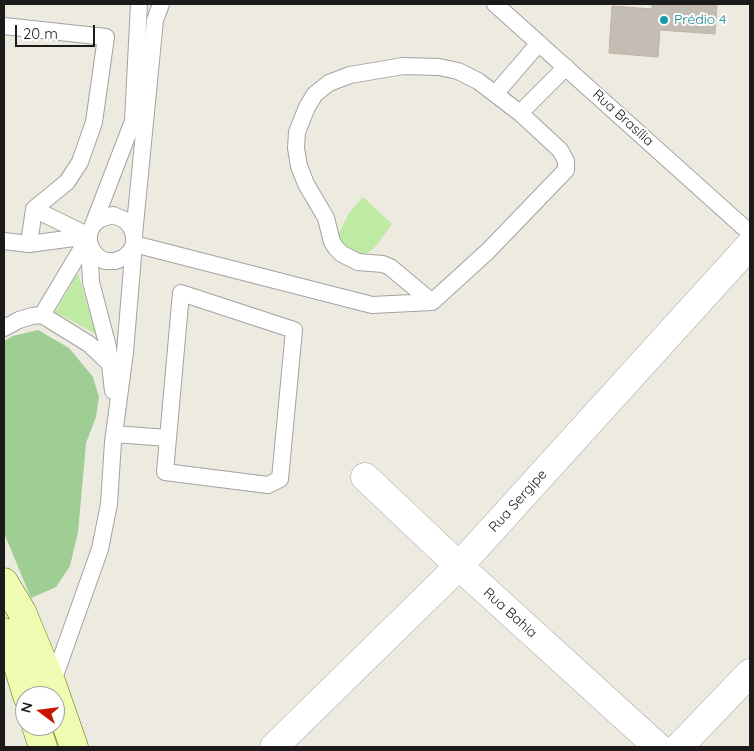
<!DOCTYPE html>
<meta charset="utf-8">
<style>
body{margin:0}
#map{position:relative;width:754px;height:751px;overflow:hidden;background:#edeae0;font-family:Quicksand,sans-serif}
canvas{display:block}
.frame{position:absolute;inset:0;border:5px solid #1b1b1b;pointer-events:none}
.north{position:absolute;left:15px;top:686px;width:50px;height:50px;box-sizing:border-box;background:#fff;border:1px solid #a4a4a4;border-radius:50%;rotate:285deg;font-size:14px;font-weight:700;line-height:20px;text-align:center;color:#1b1b1b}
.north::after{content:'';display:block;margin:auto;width:18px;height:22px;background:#c61600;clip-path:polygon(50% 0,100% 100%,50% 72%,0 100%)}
.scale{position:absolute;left:15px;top:25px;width:80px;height:22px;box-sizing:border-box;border:2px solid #1b1b1b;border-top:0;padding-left:6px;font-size:15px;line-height:18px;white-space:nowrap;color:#1b1b1b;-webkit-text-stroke:4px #fff;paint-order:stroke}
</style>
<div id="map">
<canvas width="754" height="751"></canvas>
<div class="frame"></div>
<div class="north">N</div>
<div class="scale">20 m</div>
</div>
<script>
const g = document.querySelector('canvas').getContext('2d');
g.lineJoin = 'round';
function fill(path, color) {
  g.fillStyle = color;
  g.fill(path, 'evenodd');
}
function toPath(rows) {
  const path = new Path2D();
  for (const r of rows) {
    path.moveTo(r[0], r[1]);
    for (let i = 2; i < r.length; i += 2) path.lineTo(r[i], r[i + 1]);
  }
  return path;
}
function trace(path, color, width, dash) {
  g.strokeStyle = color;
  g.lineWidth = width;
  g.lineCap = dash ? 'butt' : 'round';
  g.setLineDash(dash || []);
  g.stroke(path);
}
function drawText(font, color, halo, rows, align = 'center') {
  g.font = font + ' Quicksand,sans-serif';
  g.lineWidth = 4;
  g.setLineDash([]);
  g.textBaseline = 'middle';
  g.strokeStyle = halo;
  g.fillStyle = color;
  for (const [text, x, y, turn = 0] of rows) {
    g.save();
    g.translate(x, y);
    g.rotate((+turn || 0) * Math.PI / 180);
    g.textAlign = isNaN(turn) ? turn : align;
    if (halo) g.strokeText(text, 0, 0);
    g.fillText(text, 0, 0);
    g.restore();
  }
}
const grass = toPath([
 [363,197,392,224,376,246,369,252,362,255,351,254,339,240,339,233,349,213],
 [78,273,96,334,55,312]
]);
const forest = toPath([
 [38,330,69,348,93,377,99,397,96,417,86,443,78,532,70,566,56,587,31,598,4,533,4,341,13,336]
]);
const building = toPath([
 [652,4,717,4,715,34,660,30,658,57,609,53,612,6,652,9,652,4]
]);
const service = toPath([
 [495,4,750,233],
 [4,26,106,37,94,122,80,162,67,182,34,209,29,244],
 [403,66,439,67,458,71,478,81,520,113,560,150,566,161,566,170,488,251,432,302,390,267,383,264,358,262,342,254,336,248,332,242,326,218,306,184,299,166,296,148,297,132,307,107,315,94,329,83,350,75,403,66],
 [496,93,539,43],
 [520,113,566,67],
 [34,209,89,236],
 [93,225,133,121,139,4],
 [134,235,155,20,161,4],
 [4,241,29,244,89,236],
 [89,243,91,282,108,347,113,391],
 [134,244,372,305,432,302],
 [42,315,88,238],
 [4,328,19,320,32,316,42,315,89,344,110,364],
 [114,434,168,438,165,472,268,485,280,479,294,330,181,293,168,438],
 [52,684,100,549,109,504,113,442,125,352,134,244,134,235,131,227,125,220,113,215,100,219,93,225,89,233,89,242,92,250,98,257,105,261,115,261,123,258,130,252,134,244]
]);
const minor = toPath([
 [365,477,459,566,658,747],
 [274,747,459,566,750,245],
 [679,747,750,673]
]);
const secondary = toPath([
 [4,582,22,612,52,684,74,747],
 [4,632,18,666,27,696],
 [36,726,43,747]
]);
const markers = [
 [664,20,5,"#0f9aa8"]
];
const cultureNames = [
 ["Prédio 4",674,20]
];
const streetNames = [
 ["Rua Brasília",623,118,42],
 ["Rua Sergipe",518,501,-48],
 ["Rua Bahia",510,613,42]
];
fill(grass, '#beeaa3');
fill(forest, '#9ece93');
fill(building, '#c4bdb3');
trace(building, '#bfb2a2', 1);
trace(service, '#a2a2a2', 18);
trace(minor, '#a2a2a2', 29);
trace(secondary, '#597202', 29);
trace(service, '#fff', 16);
trace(minor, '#fff', 28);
trace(secondary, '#eefbb0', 28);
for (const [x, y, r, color] of markers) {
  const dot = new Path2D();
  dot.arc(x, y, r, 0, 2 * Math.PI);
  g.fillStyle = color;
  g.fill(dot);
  trace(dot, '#fff', 2);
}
drawText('14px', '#0d838f', '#fff', cultureNames, 'left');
drawText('14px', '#1b1b1b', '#fff', streetNames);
</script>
